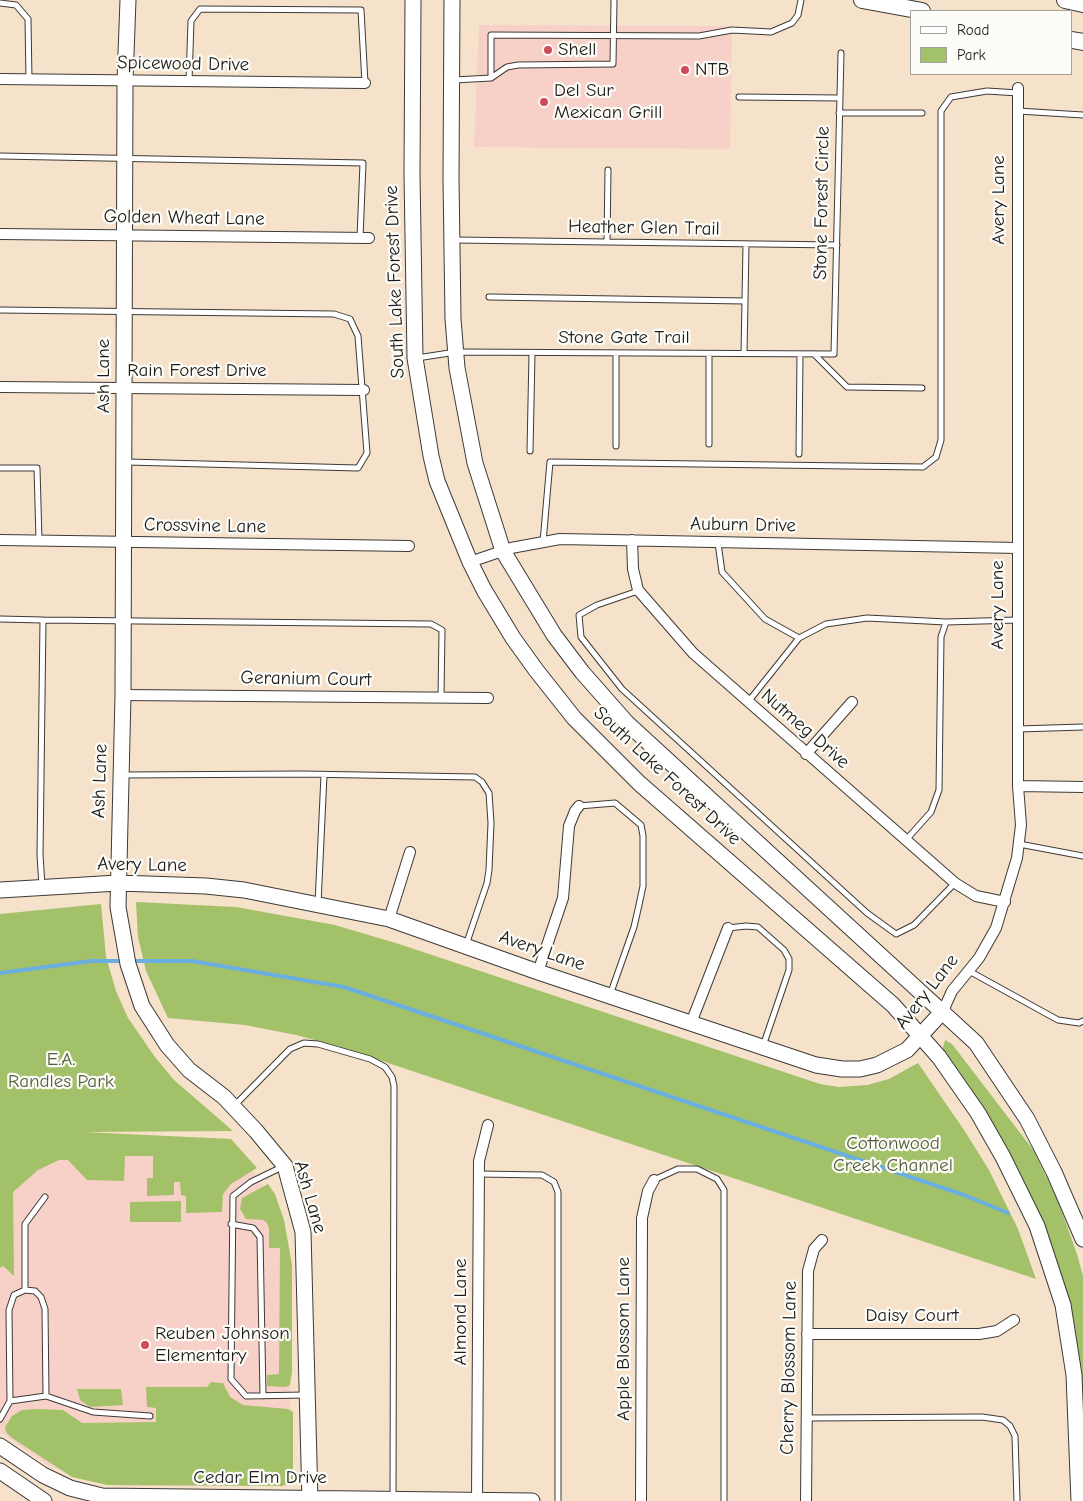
<!DOCTYPE html>
<style>
body{margin:0}
#map{position:relative;width:1083px;height:1501px;overflow:hidden;background:#f6e2cb;font-family:"Comic Neue",sans-serif}
canvas{display:block}
.legend{position:absolute;left:910px;top:10px;width:162px;height:65px;box-sizing:border-box;background:#fdfcf7;border:1px solid #a3a29f;margin:0;padding:6px 9px;list-style:none;font-size:15px;color:#1c1c1c}
.legend li{display:flex;align-items:center;gap:10px;height:25px}
.legend b{width:25px;border:1px solid #a3a29f}
</style>
<div id="map">
<canvas width="1083" height="1501"></canvas>
<ul class="legend">
<li><b style="height:6px;background:#fff"></b>Road</li>
<li><b style="height:14px;background:#a3c169"></b>Park</li>
</ul>
</div>
<script>
const g = document.querySelector('canvas').getContext('2d');
g.lineJoin = 'round';
function fill(path, color) {
  g.fillStyle = color;
  g.fill(path, 'evenodd');
}
function toPath(rows) {
  const path = new Path2D();
  for (const r of rows) {
    path.moveTo(r[0], r[1]);
    for (let i = 2; i < r.length; i += 2) path.lineTo(r[i], r[i + 1]);
  }
  return path;
}
function trace(path, color, width, dash) {
  g.strokeStyle = color;
  g.lineWidth = width;
  g.lineCap = dash ? 'butt' : 'round';
  g.setLineDash(dash || []);
  g.stroke(path);
}
function drawText(font, color, halo, rows, align = 'center') {
  g.font = font + ' "Comic Neue",sans-serif';
  g.lineWidth = 4.5;
  g.setLineDash([]);
  g.textBaseline = 'middle';
  g.strokeStyle = halo;
  g.fillStyle = color;
  for (const [text, x, y, turn = 0] of rows) {
    g.save();
    g.translate(x, y);
    g.rotate((+turn || 0) * Math.PI / 180);
    g.textAlign = isNaN(turn) ? turn : align;
    if (halo) g.strokeText(text, 0, 0);
    g.fillText(text, 0, 0);
    g.restore();
  }
}
const built = toPath([
 [479,25,732,26,730,149,474,147],
 [68,1131,248,1163,274,1203,289,1259,291,1486,121,1486,86,1481,47,1465,0,1432,0,1200]
]);
const green = toPath([
 [136,902,236,907,335,925,399,944,820,1084,839,1087,867,1085,889,1079,918,1063,966,1133,989,1170,1018,1229,1036,1279,340,1047,296,1035,245,1025,168,1018,146,971,138,937],
 [101,904,106,957,116,991,128,1018,155,1057,174,1080,233,1131,84,1132,231,1139,257,1168,231,1184,223,1194,222,1212,186,1213,186,1196,181,1195,180,1182,174,1182,174,1195,147,1196,147,1178,153,1178,153,1156,125,1156,124,1181,87,1180,68,1160,59,1160,38,1170,13,1192,14,1276,3,1266,0,1268,0,914],
 [945,1040,952,1044,1034,1151,1058,1201,1077,1254,1083,1276,1083,1442,1081,1400,1035,1206,1014,1162,988,1119,944,1057,943,1047],
 [268,1184,275,1194,284,1220,292,1265,292,1371,290,1385,286,1387,267,1386,267,1375,279,1374,280,1248,269,1248,269,1229,267,1223,263,1220,246,1219,240,1209,242,1198],
 [181,1201,181,1222,130,1222,130,1202],
 [211,1382,223,1383,230,1397,243,1405,288,1409,293,1412,293,1479,290,1483,282,1486,107,1485,72,1477,12,1438,6,1432,5,1427,12,1416,22,1410,35,1409,63,1410,82,1423,156,1422,156,1408,147,1407,146,1387,207,1387],
 [77,1389,121,1389,123,1405,90,1407,80,1400]
]);
const stream = toPath([
 [132,961,192,961,344,987,964,1195,1008,1213],
 [0,973,91,961,125,961]
]);
const lane = toPath([
 [0,3,16,5,28,19,29,80],
 [491,78,491,35,699,36,732,30,771,32,792,23,798,15,801,0],
 [454,80,491,78,507,67,518,65,613,64,614,0],
 [189,81,191,21,200,9,361,10,365,83],
 [739,97,840,98],
 [1018,111,1083,115],
 [839,113,922,113],
 [0,156,363,163,360,238],
 [455,240,837,245],
 [607,242,608,170],
 [489,297,745,301,744,354],
 [745,301,746,244],
 [0,310,334,314,350,319,358,336,367,453,358,468,127,462],
 [814,354,847,387,922,388],
 [417,358,456,352,834,354,841,53],
 [709,444,709,354],
 [616,446,616,353],
 [530,451,532,353],
 [799,454,800,354],
 [0,468,37,468,39,540],
 [543,542,550,462,923,467,936,457,941,440,941,111,951,97,987,91,1018,93],
 [718,543,722,572,765,619,799,638],
 [638,591,597,605,579,615,581,637,622,689,867,913,896,934,914,925,955,883],
 [0,619,43,620],
 [748,702,799,638,826,624,867,618,946,622],
 [1018,729,1083,727],
 [123,775,303,774,475,777,482,782,489,793,491,823,489,870,487,883,466,945],
 [579,806,615,803,641,825,643,836,643,886,639,905,634,927,610,995],
 [906,840,931,812,939,790,941,637,946,622,1018,620],
 [1019,844,1083,856],
 [42,886,40,855,43,620,431,624,442,630,441,697],
 [318,904,324,775],
 [728,928,746,926,758,927,784,950,789,959,789,970,763,1046],
 [969,971,1058,1020,1079,1023,1083,1021],
 [235,1105,290,1049,304,1043,318,1044,370,1059,385,1067,392,1077,394,1086,393,1499],
 [282,1167,251,1182,233,1196,231,1379,246,1396,305,1395],
 [479,1174,542,1175,554,1182,558,1192,558,1501],
 [654,1180,678,1169,697,1169,717,1179,724,1190,724,1501],
 [231,1224,253,1228,260,1237,263,1396],
 [25,1290,25,1224,45,1197],
 [46,1396,93,1412,150,1416],
 [807,1418,982,1417,1003,1420,1010,1426,1015,1436,1017,1501],
 [0,1419,10,1401,9,1310,14,1295,25,1290,35,1291,41,1297,45,1309,46,1396,10,1401]
]);
const street = toPath([
 [0,79,365,83],
 [0,234,369,238],
 [0,387,364,390],
 [0,540,409,546],
 [632,540,633,569,638,590,693,653,955,883,976,896,1005,902],
 [470,562,511,548,560,539,1018,548],
 [123,695,488,698],
 [806,754,852,702],
 [1018,786,1083,787],
 [389,919,410,852],
 [538,972,563,898,569,826,575,811,579,806],
 [943,1011,952,991,979,958,996,928,1017,858,1021,825,1018,786,1018,88],
 [691,1023,728,928],
 [807,1334,979,1334,997,1331,1014,1320],
 [477,1501,479,1161,488,1125],
 [641,1501,642,1218,648,1191,654,1180],
 [806,1501,808,1271,814,1249,822,1240]
]);
const secondary = toPath([
 [128,0,125,81,123,695,118,907,128,964,142,1006,167,1045,189,1070,224,1097,256,1131,285,1166,303,1232,310,1501],
 [413,0,412,175,415,358,431,456,437,481,470,562,484,590,513,638,536,670,574,718,639,783,893,1005,939,1057,978,1113,1003,1157,1037,1226,1063,1305,1074,1375,1079,1501],
 [452,0,451,179,453,319,457,368,475,463,503,551,554,635,582,672,627,723,976,1043,1027,1119,1054,1172,1083,1239],
 [0,890,118,883,206,886,244,890,389,919,538,972,816,1065,842,1069,860,1069,877,1065,907,1050,943,1011],
 [0,1446,43,1475,70,1488,102,1496,532,1501],
 [0,1471,44,1501]
]);
const primary = toPath([
 [862,0,922,11],
 [1065,0,1083,4],
 [1072,40,1083,42]
]);
const markers = [
 [548,50,5,"#d1495b"],
 [685,70,5,"#d1495b"],
 [544,102,5,"#d1495b"],
 [145,1345,5,"#d1495b"]
];
const poiNames = [
 ["Shell",558,50],
 ["NTB",695,70],
 ["Del Sur",554,91],
 ["Mexican Grill",554,113],
 ["Reuben Johnson",155,1334],
 ["Elementary",155,1356]
];
const streetNames = [
 ["Spicewood Drive",183,64,1],
 ["Avery Lane",999,200,-90],
 ["Stone Forest Circle",822,203,-89],
 ["Golden Wheat Lane",184,218,1],
 ["Heather Glen Trail",644,228,1],
 ["South Lake Forest Drive",395,282,-92],
 ["Stone Gate Trail",624,338],
 ["Rain Forest Drive",197,371],
 ["Ash Lane",104,376,-90],
 ["Auburn Drive",743,525,1],
 ["Crossvine Lane",205,526,1],
 ["Avery Lane",998,605,-90],
 ["Geranium Court",306,679,1],
 ["Nutmeg Drive",805,729,41],
 ["South Lake Forest Drive",667,776,43],
 ["Ash Lane",100,781,-88],
 ["Avery Lane",142,865,1],
 ["Avery Lane",542,951,19],
 ["Avery Lane",927,992,-52],
 ["Ash Lane",310,1197,74],
 ["Almond Lane",461,1312,-90],
 ["Daisy Court",912,1316],
 ["Apple Blossom Lane",624,1339,-90],
 ["Cherry Blossom Lane",789,1368,-89],
 ["Cedar Elm Drive",260,1478]
];
const parkNames = [
 ["E.A.",61,1060],
 ["Randles Park",61,1082],
 ["Cottonwood",893,1144],
 ["Creek Channel",893,1166]
];
fill(built, '#f7d1c8');
fill(green, '#a3c169');
trace(stream, '#6aafe0', 4);
trace(lane, '#3d3a36', 7);
trace(street, '#3d3a36', 12);
trace(secondary, '#3d3a36', 17);
trace(primary, '#3d3a36', 18);
trace(lane, '#fff', 5);
trace(street, '#fff', 10);
trace(secondary, '#fff', 15);
trace(primary, '#fff', 16);
for (const [x, y, r, color] of markers) {
  const dot = new Path2D();
  dot.arc(x, y, r, 0, 2 * Math.PI);
  g.fillStyle = color;
  g.fill(dot);
  trace(dot, '#fdfcf7', 2);
}
drawText('19px', '#1c1c1c', '#fdfcf7', poiNames, 'left');
drawText('19px', '#1c1c1c', '#fdfcf7', streetNames);
drawText('19px', '#525e3b', '#fdfcf7', parkNames);
</script>
